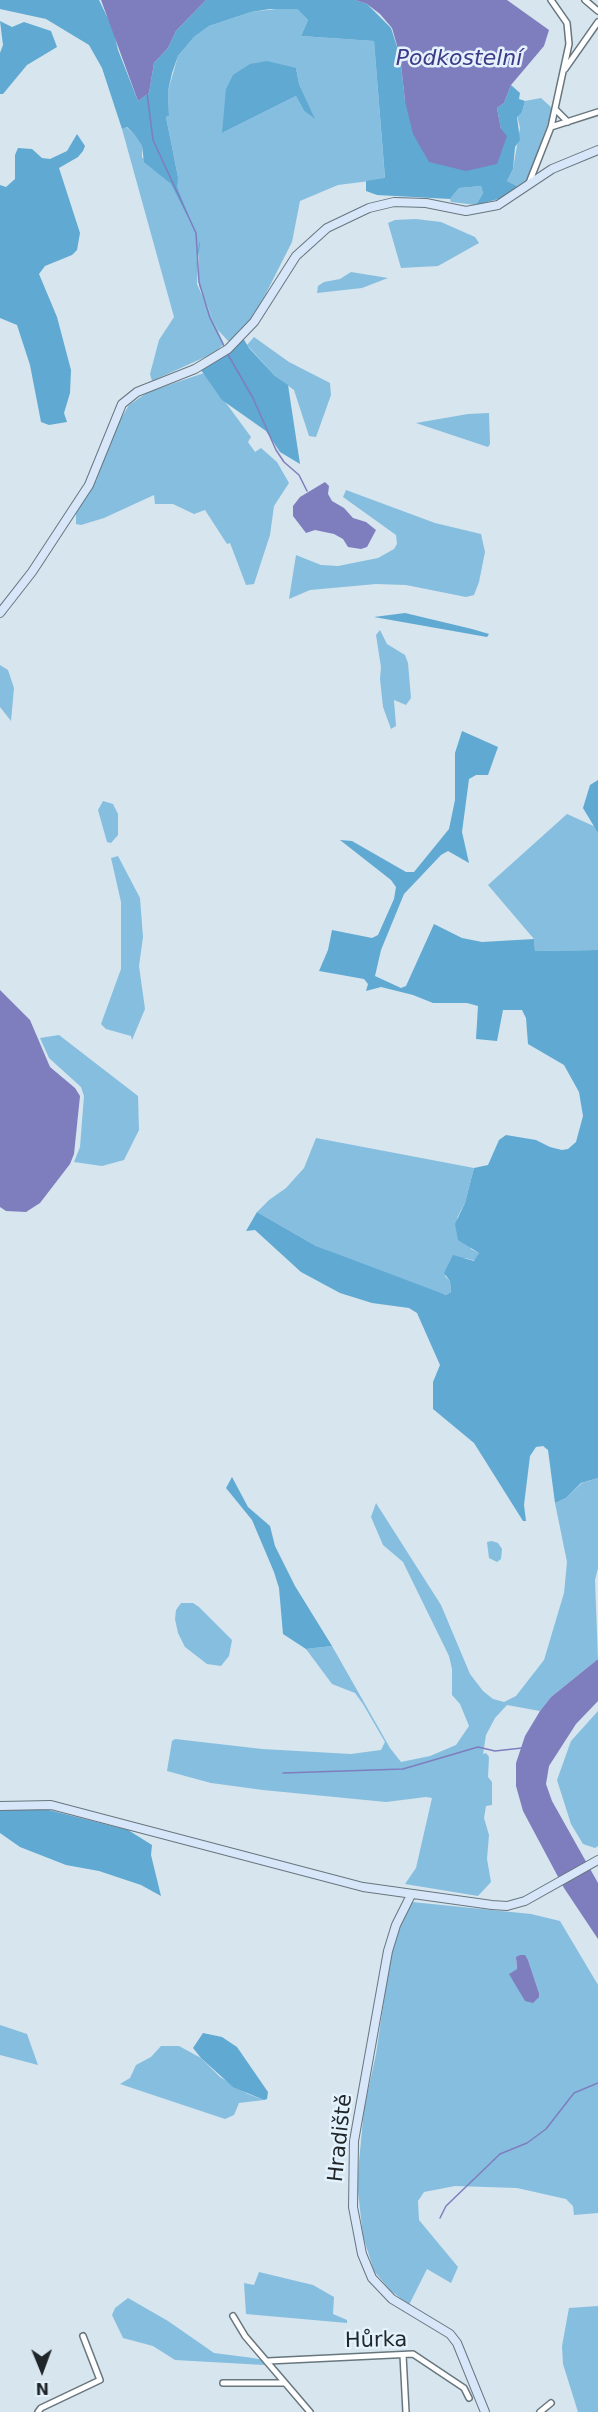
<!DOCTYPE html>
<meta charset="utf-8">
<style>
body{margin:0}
#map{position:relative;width:598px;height:2412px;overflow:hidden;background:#d6e5ee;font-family:"DejaVu Sans",sans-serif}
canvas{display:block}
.north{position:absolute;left:12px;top:2340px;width:60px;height:60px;-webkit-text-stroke:4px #e3f2fc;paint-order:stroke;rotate:179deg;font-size:16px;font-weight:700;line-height:24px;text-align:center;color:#1f2529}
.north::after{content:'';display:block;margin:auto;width:21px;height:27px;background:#1f2529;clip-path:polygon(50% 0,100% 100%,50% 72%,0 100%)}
</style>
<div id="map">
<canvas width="598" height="2412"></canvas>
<div class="north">N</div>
</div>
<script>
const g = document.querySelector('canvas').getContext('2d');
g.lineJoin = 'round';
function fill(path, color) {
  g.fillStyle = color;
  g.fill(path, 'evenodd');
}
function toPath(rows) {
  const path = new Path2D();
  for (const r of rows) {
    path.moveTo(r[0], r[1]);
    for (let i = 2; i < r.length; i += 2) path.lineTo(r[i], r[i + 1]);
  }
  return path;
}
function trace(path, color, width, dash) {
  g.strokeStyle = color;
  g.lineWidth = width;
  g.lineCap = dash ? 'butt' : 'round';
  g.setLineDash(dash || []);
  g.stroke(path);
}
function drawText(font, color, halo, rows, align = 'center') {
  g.font = font + ' "DejaVu Sans",sans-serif';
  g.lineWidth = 5;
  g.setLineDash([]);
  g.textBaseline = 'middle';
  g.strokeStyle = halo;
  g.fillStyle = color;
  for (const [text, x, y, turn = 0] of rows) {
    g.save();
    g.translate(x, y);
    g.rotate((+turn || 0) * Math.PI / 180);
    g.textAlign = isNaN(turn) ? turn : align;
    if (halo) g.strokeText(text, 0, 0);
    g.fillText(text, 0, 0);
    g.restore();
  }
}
const green = toPath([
 [285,8,297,9,308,20,301,36,374,41,385,179,338,185,300,201,292,242,255,315,229,342,217,329,199,286,199,242,197,284,224,344,214,353,152,381,150,374,159,340,174,317,122,129,126,127,134,134,142,146,142,157,171,184,178,177,166,117,169,116,168,91,178,56,194,37,209,26,251,12],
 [296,68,299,84,314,118,304,111,296,96,222,133],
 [541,98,553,109,531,172,521,188,507,181,513,169,520,128,517,115,522,112,525,101],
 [481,186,483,193,476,205,451,202,450,199,459,188],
 [416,219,441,222,475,237,479,243,438,266,401,268,388,223,395,220],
 [351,272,388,278,362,288,317,293,318,286,324,282,340,279],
 [254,337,289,362,330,383,331,395,316,437,309,436,294,390,275,376,247,345],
 [204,373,251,437,248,442,255,452,261,448,277,462,289,483,274,506,270,535,254,584,246,585,230,543,227,544,205,510,194,514,173,504,155,504,154,495,104,518,81,525,76,524,76,513,96,481,116,427,129,405,148,392],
 [489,413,490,444,488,447,416,423,468,414],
 [346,490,435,523,481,534,485,552,479,582,474,595,466,597,406,585,376,584,310,590,289,599,296,555,321,565,338,566,378,558,394,549,397,544,396,535,343,497],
 [380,630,387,644,405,655,408,663,411,698,406,705,394,700,396,726,391,729,383,707,380,679,381,667,376,635],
 [0,665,8,670,14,688,11,721,0,707],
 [103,801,113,804,118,814,118,835,111,843,107,842,98,810],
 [567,814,598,828,598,950,535,951,534,939,488,885],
 [118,856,140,898,143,937,139,966,145,1009,132,1040,131,1036,106,1029,101,1024,121,969,121,902,111,858],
 [59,1035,138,1096,139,1130,124,1160,102,1166,74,1162,80,1147,84,1096,81,1087,49,1058,40,1038],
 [316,1138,474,1168,465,1203,457,1218,471,1249,479,1253,476,1261,465,1258,445,1276,450,1281,451,1292,446,1295,413,1285,316,1246,257,1212,269,1200,286,1188,304,1168],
 [598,1478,598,1568,595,1580,598,1659,551,1697,540,1711,507,1705,495,1718,486,1735,483,1754,486,1753,489,1757,488,1777,492,1782,492,1805,486,1806,484,1818,489,1835,487,1859,491,1882,478,1896,405,1884,416,1868,432,1798,426,1797,386,1802,263,1790,211,1783,167,1771,172,1741,175,1739,262,1749,351,1754,381,1750,385,1742,363,1704,355,1693,332,1684,306,1649,332,1646,390,1748,401,1762,430,1756,456,1745,469,1726,460,1704,452,1695,452,1669,449,1656,403,1562,383,1545,371,1517,376,1503,441,1605,470,1674,483,1691,493,1699,504,1702,516,1696,544,1660,564,1593,567,1562,555,1503,566,1498,582,1483],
 [492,1541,498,1543,502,1549,501,1559,497,1562,489,1558,487,1542],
 [181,1603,193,1603,199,1607,232,1640,229,1656,221,1666,207,1664,185,1647,178,1633,175,1619,176,1610],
 [598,1711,598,1846,595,1848,583,1844,571,1824,557,1780,571,1741],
 [412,1902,531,1914,560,1921,598,1985,598,2213,574,2215,573,2206,566,2199,517,2188,455,2186,424,2192,418,2201,419,2220,458,2267,451,2283,427,2269,409,2305,390,2290,374,2271,363,2236,357,2183,364,2109,376,2054,391,1953,400,1926],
 [516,1960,528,1960,539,1993,511,1973,517,1969],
 [0,2025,27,2034,38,2065,0,2055],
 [161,2046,179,2046,201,2058,220,2077,248,2094,264,2100,239,2103,234,2115,225,2119,120,2084,130,2078,136,2065,151,2057],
 [259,2272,313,2285,334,2297,333,2314,347,2320,347,2323,246,2314,244,2283,254,2285],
 [128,2298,168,2321,214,2353,253,2358,263,2360,264,2365,175,2360,153,2346,123,2338,112,2315,115,2308],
 [598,2306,598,2412,578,2412,563,2364,562,2346,569,2308]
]);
const forest = toPath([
 [0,0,99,0,113,29,118,50,138,101,149,93,154,63,168,48,176,31,206,0,355,0,367,4,391,28,400,56,405,101,501,129,497,108,504,103,511,85,520,93,519,99,525,101,522,112,517,117,520,140,515,147,513,169,507,181,521,188,502,198,476,205,483,193,481,186,459,188,450,199,377,195,366,191,366,181,385,178,374,41,301,36,308,20,297,9,270,9,251,12,209,26,194,37,178,56,172,73,168,91,169,116,166,117,178,177,177,187,200,244,195,276,199,242,191,223,171,184,144,162,142,146,134,134,127,127,122,129,102,68,89,45,46,19,0,9],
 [0,21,12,27,24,22,51,31,57,47,27,65,3,94,0,94,0,53,3,45],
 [267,61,296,68,299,84,315,119,304,111,296,96,222,133,226,89,233,75,250,64],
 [77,134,85,146,83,151,78,157,59,168,80,233,77,250,72,255,45,266,39,274,57,317,71,370,70,393,64,413,67,422,49,425,41,422,30,365,17,325,0,318,0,185,6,187,15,179,15,155,18,148,32,149,42,158,50,159,67,151],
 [243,338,249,348,275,376,288,385,300,464,280,452,266,431,222,400,201,370,226,355],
 [405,613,472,629,489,634,487,637,374,617],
 [462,731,498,747,488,775,476,775,469,779,462,832,469,863,448,851,441,855,404,894,381,950,375,976,401,988,406,986,434,924,462,938,482,942,534,939,535,951,598,950,598,1478,581,1483,566,1498,555,1503,548,1450,543,1446,536,1447,530,1456,524,1505,526,1521,523,1521,474,1443,433,1409,433,1382,440,1365,417,1313,409,1308,372,1303,340,1293,301,1272,255,1230,246,1231,257,1212,316,1246,446,1295,451,1292,450,1281,444,1273,453,1255,474,1261,479,1253,458,1240,455,1224,465,1203,474,1168,488,1165,499,1140,506,1135,536,1140,550,1147,562,1150,568,1149,576,1142,583,1116,579,1092,564,1065,528,1044,526,1018,522,1010,503,1010,497,1041,476,1039,478,1006,467,1003,433,1003,413,995,381,987,366,991,368,984,364,979,319,971,328,950,332,930,372,938,378,935,394,899,396,887,391,880,340,840,352,841,406,872,414,872,449,829,455,800,455,753],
 [598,780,598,833,583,808,590,785],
 [232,1477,248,1507,270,1526,275,1546,295,1586,332,1646,306,1649,283,1634,279,1588,274,1572,252,1520,226,1488],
 [22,1809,45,1809,128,1830,152,1845,151,1855,161,1896,141,1885,99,1871,66,1865,20,1847,0,1833,0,1811],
 [203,2033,222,2037,237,2047,268,2092,267,2099,264,2100,233,2087,201,2058,193,2048]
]);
const water = toPath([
 [101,0,206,0,176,31,168,48,154,63,149,93,138,101],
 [355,0,507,0,549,30,544,46,511,85,504,103,497,108,501,129,507,136,497,164,466,171,429,162,413,134,405,101,400,56,392,28,380,14,367,4],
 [325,482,329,486,328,494,332,501,344,508,353,518,366,522,376,530,367,547,361,549,348,547,343,539,334,534,315,530,306,533,293,516,293,506,300,497],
 [0,990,30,1020,50,1067,75,1088,80,1096,74,1154,70,1164,40,1203,26,1212,6,1211,0,1207],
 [598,1659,598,1701,576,1724,549,1766,546,1784,552,1801,598,1883,598,1939,564,1888,523,1811,516,1786,516,1763,525,1736,540,1711,551,1697],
 [520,1955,525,1955,528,1960,539,1993,539,1997,533,2003,525,2001,509,1974,517,1969,516,1957]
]);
const stream = toPath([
 [147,93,153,140,196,233,199,282,210,318,224,346],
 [227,353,253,398,276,450,284,462,299,475,307,491],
 [283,1773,403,1769,478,1747,495,1751,522,1748],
 [440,2218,446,2206,500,2154,527,2143,546,2129,574,2093,598,2083]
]);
const street = toPath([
 [585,0,598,11],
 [565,69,598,22],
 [555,109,568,122],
 [551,127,598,112],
 [529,183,551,127,569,44,567,23,551,0],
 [233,2316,245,2336,310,2412],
 [403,2355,406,2412],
 [268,2361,413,2354,464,2388,469,2398],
 [223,2383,284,2383],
 [38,2412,41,2408,100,2380,83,2336],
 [540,2412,551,2403]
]);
const secondary = toPath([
 [0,613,32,572,89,485,122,404,137,392,195,369,228,349,254,322,296,256,327,228,369,208,394,202,426,203,466,211,498,205,552,169,598,150],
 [0,1806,51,1805,363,1887,492,1905,507,1906,525,1901,598,1860],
 [411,1895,396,1925,388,1951,354,2141,353,2207,362,2254,372,2278,392,2299,450,2334,457,2343,485,2412]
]);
const streetNames = [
 ["Hradiště",341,2138,-84],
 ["Hůrka",376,2341,-1]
];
const waterNames = [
 ["Podkostelní",459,59]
];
fill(green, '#86bedf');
fill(forest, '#5fa9d2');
fill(water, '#7e7ebe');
trace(stream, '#7e7ebe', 1.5);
trace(street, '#68767e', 8);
trace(secondary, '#68767e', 10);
trace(street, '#fff', 5);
trace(secondary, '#d8e6fa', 8);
drawText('21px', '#1f2529', '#e3f2fc', streetNames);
drawText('italic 22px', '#403987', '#e3f2fc', waterNames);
</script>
